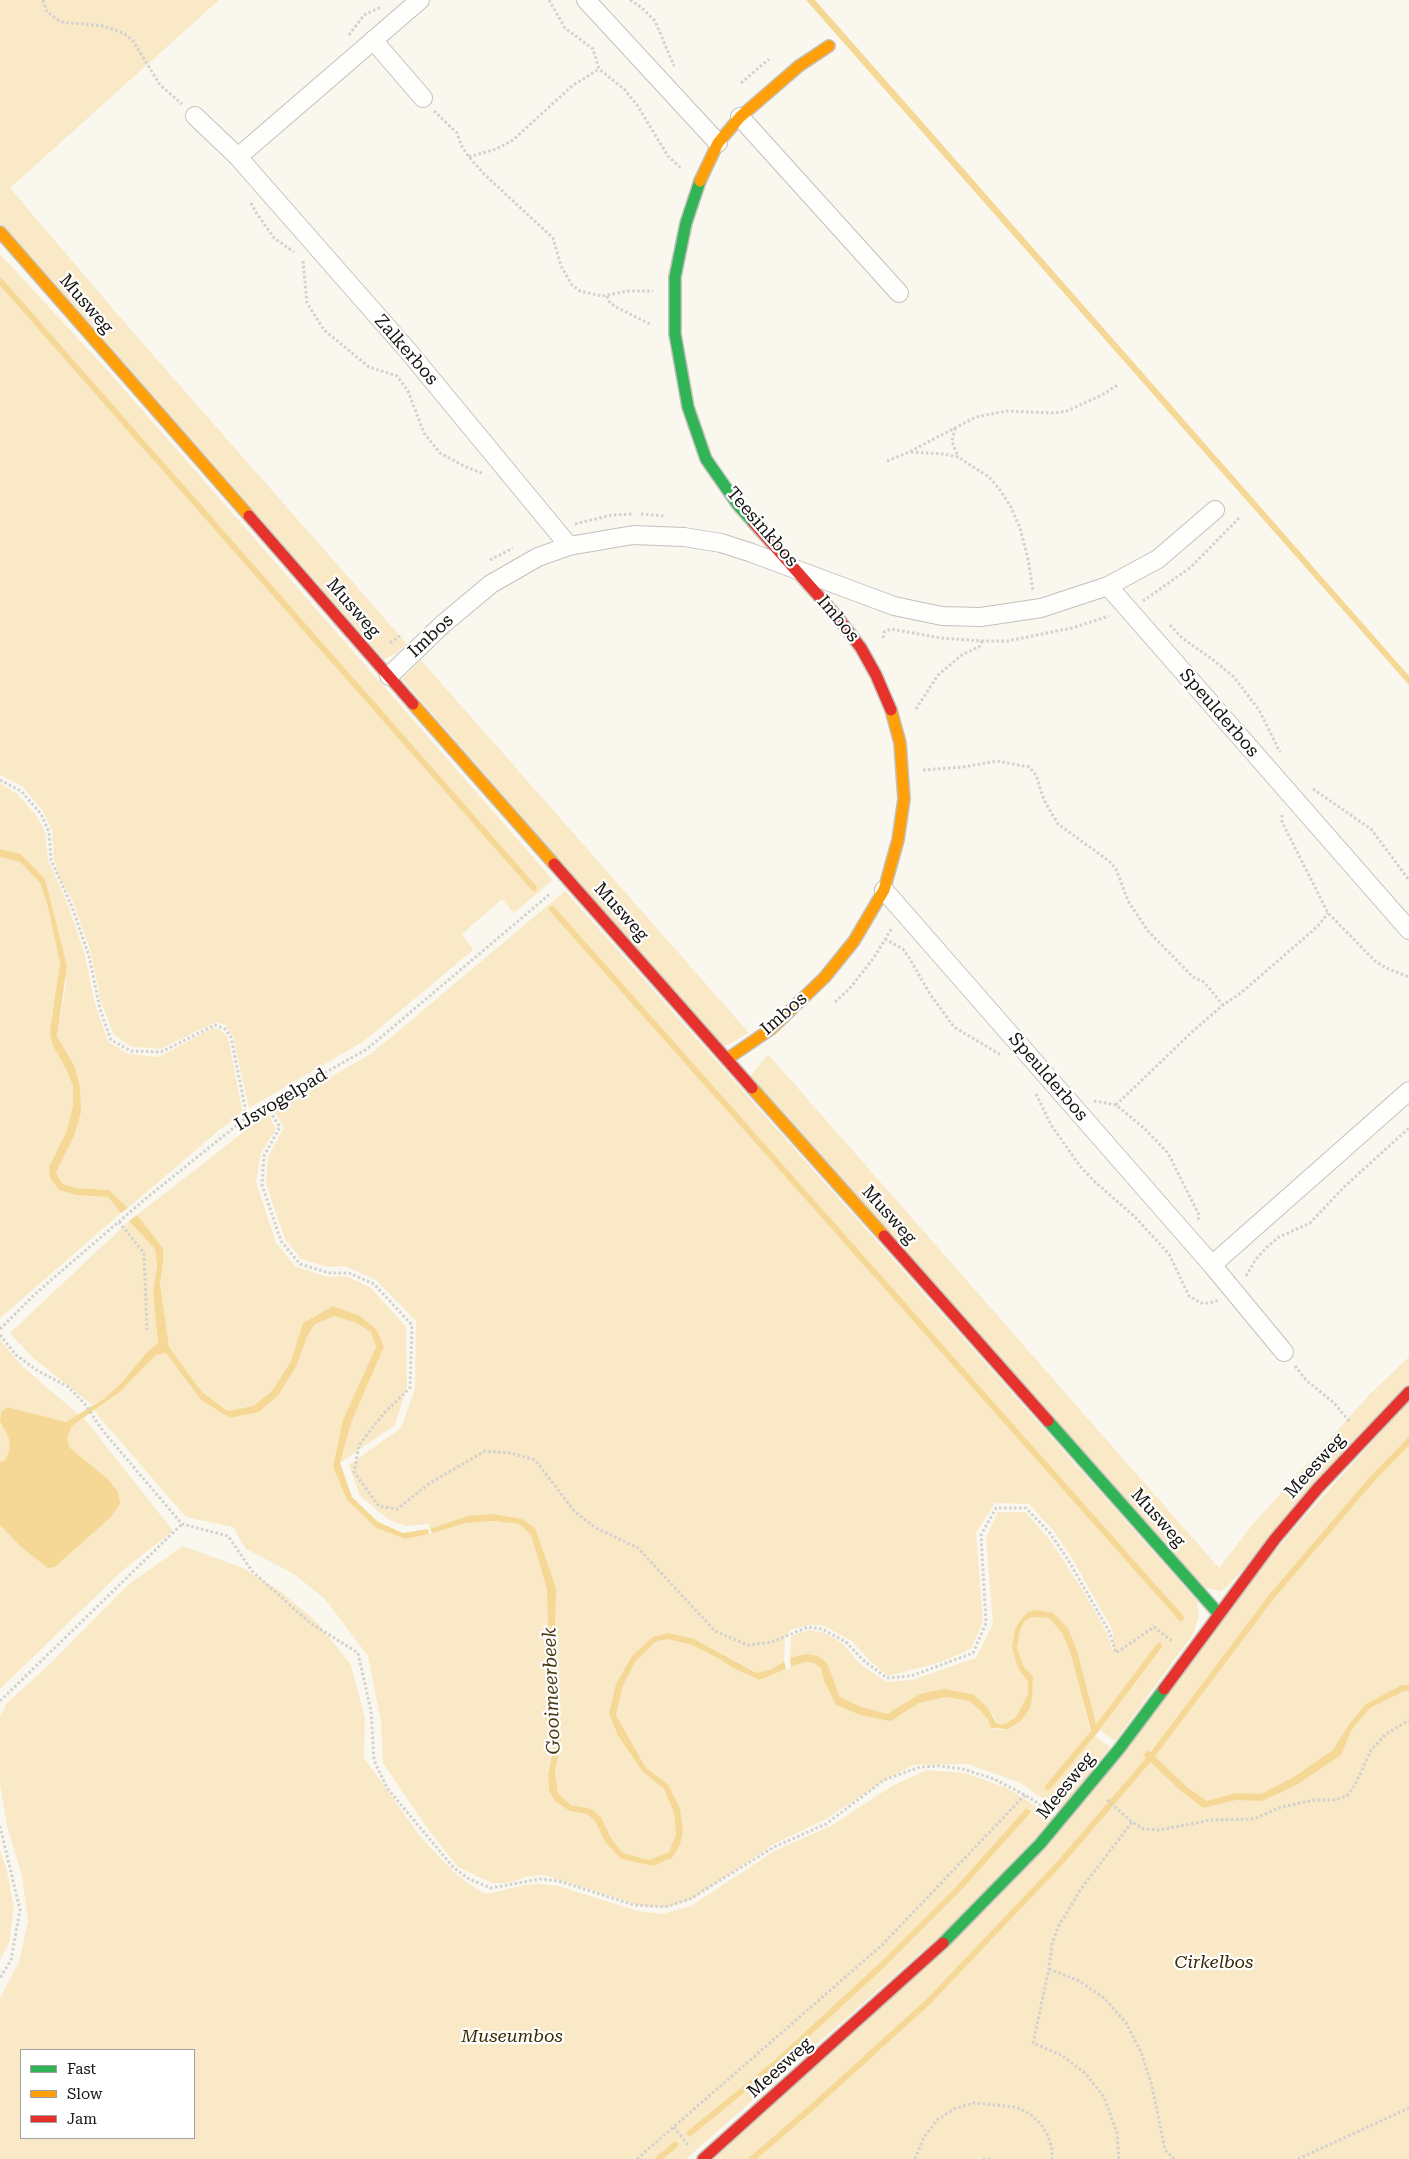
<!DOCTYPE html>
<style>
body{margin:0}
#map{position:relative;width:1409px;height:2159px;overflow:hidden;background:#faf7ef;font-family:"Roboto Serif",serif}
canvas{display:block}
.legend{position:absolute;left:20px;top:2049px;width:175px;height:90px;box-sizing:border-box;background:#fff;border:1px solid #a1a19f;margin:0;padding:6px 9px;list-style:none;font-size:15px;color:#15130f}
.legend li{display:flex;align-items:center;gap:10px;height:25px}
.legend b{width:25px;border:1px solid #a1a19f}
</style>
<div id="map">
<canvas width="1409" height="2159"></canvas>
<ul class="legend">
<li><b style="height:6px;background:#30b455"></b>Fast</li>
<li><b style="height:6px;background:#ff9f0a"></b>Slow</li>
<li><b style="height:6px;background:#e5322d"></b>Jam</li>
</ul>
</div>
<script>
const g = document.querySelector('canvas').getContext('2d');
g.lineJoin = 'round';
function fill(path, color) {
  g.fillStyle = color;
  g.fill(path, 'evenodd');
}
function toPath(rows) {
  const path = new Path2D();
  for (const r of rows) {
    path.moveTo(r[0], r[1]);
    for (let i = 2; i < r.length; i += 2) path.lineTo(r[i], r[i + 1]);
  }
  return path;
}
function trace(path, color, width, dash) {
  g.strokeStyle = color;
  g.lineWidth = width;
  g.lineCap = dash ? 'butt' : 'round';
  g.setLineDash(dash || []);
  g.stroke(path);
}
function drawText(font, color, halo, rows, align = 'center') {
  g.font = font + ' "Roboto Serif",serif';
  g.lineWidth = 4.5;
  g.setLineDash([]);
  g.textBaseline = 'middle';
  g.strokeStyle = halo;
  g.fillStyle = color;
  for (const [text, x, y, turn = 0] of rows) {
    g.save();
    g.translate(x, y);
    g.rotate((+turn || 0) * Math.PI / 180);
    g.textAlign = isNaN(turn) ? turn : align;
    if (halo) g.strokeText(text, 0, 0);
    g.fillText(text, 0, 0);
    g.restore();
  }
}
const green = toPath([
 [0,0,219,0,10,188,125,323,407,644,395,654,384,659,0,222],
 [0,254,107,370,553,880,514,913,502,899,462,934,473,950,364,1041,249,1108,233,1036,225,1025,216,1022,160,1049,132,1047,114,1035,101,1002,90,949,73,902,60,879,54,860,52,831,43,811,22,786,0,775],
 [421,660,749,1033,723,1047,402,679],
 [0,783,17,794,37,816,45,832,48,860,68,905,84,952,95,1004,108,1042,129,1054,159,1057,212,1028,220,1030,228,1037,243,1114,219,1130,128,1208,109,1190,76,1188,63,1184,56,1173,74,1136,75,1067,57,1036,66,983,45,879,21,854,0,849],
 [0,857,20,862,40,883,47,903,60,963,52,1044,66,1069,73,1086,73,1106,67,1130,49,1167,50,1178,76,1195,108,1197,121,1213,0,1318],
 [565,891,1197,1601,1199,1616,1193,1634,1115,1741,1096,1727,1077,1650,1068,1628,1035,1610,1028,1612,1021,1619,1015,1629,1018,1668,1028,1682,1028,1694,1016,1717,1005,1724,997,1724,994,1716,973,1694,945,1689,920,1694,887,1714,862,1707,840,1697,827,1663,805,1654,790,1658,791,1636,809,1630,825,1633,842,1643,862,1666,887,1682,912,1680,976,1658,993,1624,986,1538,998,1512,1025,1512,1049,1539,1082,1589,1107,1633,1113,1651,1113,1631,1070,1555,1053,1530,1029,1504,995,1503,976,1533,983,1621,971,1649,941,1662,888,1676,869,1660,852,1641,822,1625,809,1625,790,1630,785,1637,784,1661,772,1669,758,1673,692,1638,668,1633,632,1656,609,1714,618,1736,642,1771,664,1789,674,1813,676,1835,669,1853,649,1860,623,1853,611,1838,601,1817,592,1809,571,1805,558,1793,555,1772,561,1740,553,1711,556,1679,551,1651,555,1628,535,1528,522,1519,467,1516,430,1529,428,1524,406,1526,389,1520,360,1496,349,1465,401,1428,415,1389,416,1321,376,1280,345,1266,328,1267,301,1259,285,1239,266,1184,268,1157,284,1127,273,1110,371,1054],
 [768,1054,1219,1568,1253,1524,1299,1473,1371,1393,1409,1357,1409,1386,1228,1586,1220,1591,1205,1588,750,1077],
 [268,1113,276,1129,261,1153,256,1182,276,1243,296,1267,328,1277,346,1276,371,1288,406,1327,407,1386,395,1425,340,1463,351,1423,384,1347,377,1330,333,1306,303,1323,291,1361,272,1391,253,1406,229,1411,202,1392,169,1347,160,1283,163,1263,163,1248,137,1215],
 [129,1221,155,1249,157,1265,153,1293,158,1343,148,1351,122,1382,105,1398,92,1405,31,1356,10,1333],
 [334,1316,356,1323,371,1332,376,1347,333,1467,347,1500,376,1528,405,1539,429,1534,467,1523,494,1521,519,1524,531,1535,548,1591,548,1627,544,1651,549,1679,546,1720,553,1749,548,1775,549,1790,570,1811,587,1814,595,1821,605,1842,621,1859,653,1866,672,1858,680,1845,683,1831,668,1784,646,1768,616,1715,623,1685,636,1661,655,1642,667,1639,692,1645,718,1658,733,1668,760,1680,805,1662,814,1663,821,1668,824,1681,836,1705,860,1715,903,1714,919,1703,946,1697,969,1701,981,1711,988,1720,991,1728,996,1730,1008,1729,1021,1721,1033,1676,1024,1667,1017,1648,1020,1631,1024,1622,1032,1617,1049,1618,1062,1632,1070,1652,1091,1733,1110,1747,1061,1812,1019,1782,967,1764,913,1765,885,1780,826,1819,774,1844,694,1898,668,1907,641,1906,544,1875,526,1877,508,1883,492,1883,458,1867,430,1832,383,1763,381,1722,368,1656,325,1599,294,1574,246,1549,233,1527,186,1517,94,1411,120,1392,156,1355,166,1353,201,1400,230,1418,259,1412,297,1365,307,1337,314,1325],
 [0,1340,22,1366,79,1415,66,1422,7,1407,1,1412,0,1418],
 [1409,1401,1409,2159,707,2159,991,1905,1290,1533],
 [84,1418,173,1531,123,1570,0,1689,0,1525,10,1535,73,1550,111,1517,108,1479,70,1448,67,1439,72,1426],
 [0,1421,9,1439,10,1450,5,1460,0,1462],
 [183,1546,243,1568,281,1592,316,1621,351,1665,365,1718,364,1758,422,1839,456,1874,476,1889,487,1894,525,1885,540,1884,558,1886,638,1911,662,1914,691,1906,776,1850,831,1826,892,1786,927,1770,965,1773,1007,1788,1055,1818,951,1926,686,2159,0,2159,0,1998,19,1962,28,1921,22,1876,7,1826,0,1783,0,1717,7,1703,50,1664,129,1584],
 [21,2050,194,2050,194,2138,21,2138],
 [0,1850,6,1867,14,1907,9,1943,0,1960]
]);
const water = toPath([
 [806,0,815,0,961,166,1409,676,1409,685],
 [0,849,21,854,45,879,67,966,57,1036,75,1067,80,1088,81,1112,74,1136,56,1173,63,1184,76,1188,109,1190,128,1208,121,1213,108,1197,76,1195,59,1190,50,1178,49,1167,67,1130,73,1106,73,1086,66,1069,52,1044,50,1032,60,963,47,903,40,883,20,862,0,857],
 [137,1215,163,1248,163,1263,160,1283,169,1347,202,1392,228,1411,253,1406,272,1391,291,1361,303,1323,333,1306,360,1316,377,1330,384,1347,351,1423,340,1463,352,1497,378,1522,403,1533,428,1529,429,1534,405,1539,376,1528,347,1500,333,1467,343,1420,376,1347,371,1332,356,1323,334,1316,314,1325,307,1337,297,1365,278,1395,259,1412,230,1418,201,1400,166,1353,156,1355,120,1392,72,1426,67,1439,70,1448,108,1479,118,1492,120,1504,111,1517,55,1567,48,1568,20,1546,0,1525,0,1462,5,1460,10,1449,9,1439,0,1421,1,1412,7,1407,66,1422,105,1398,122,1382,148,1351,158,1343,153,1293,157,1265,155,1249,129,1221],
 [493,1514,522,1519,535,1528,556,1588,555,1628,551,1651,556,1679,553,1711,561,1740,555,1772,558,1793,571,1805,592,1809,601,1817,611,1838,623,1853,649,1860,669,1852,676,1835,674,1813,664,1789,642,1771,618,1736,609,1714,616,1684,632,1656,653,1637,668,1633,692,1638,757,1673,772,1669,784,1661,786,1669,760,1680,733,1668,718,1658,692,1645,667,1639,655,1642,636,1661,623,1685,616,1715,646,1768,668,1784,680,1809,683,1831,680,1845,672,1858,653,1866,621,1859,605,1842,595,1821,587,1814,570,1811,555,1801,549,1790,548,1775,553,1749,546,1720,549,1679,544,1651,548,1627,547,1589,531,1535,519,1524,494,1521,467,1523,432,1533,430,1529,467,1516],
 [1035,1610,1053,1613,1068,1628,1077,1650,1097,1728,1092,1734,1070,1652,1062,1633,1049,1618,1032,1617,1024,1622,1020,1631,1017,1648,1024,1667,1033,1676,1032,1697,1030,1708,1021,1721,1008,1729,991,1728,988,1720,981,1711,969,1701,946,1697,919,1703,891,1721,860,1715,836,1705,824,1681,821,1668,814,1663,805,1662,791,1667,790,1658,805,1654,818,1656,827,1663,840,1697,862,1707,887,1714,920,1694,933,1691,945,1689,973,1694,987,1707,997,1724,1005,1724,1016,1717,1028,1694,1028,1682,1018,1668,1012,1647,1015,1629,1021,1619,1028,1612],
 [1402,1685,1409,1685,1409,1691,1404,1691,1370,1708,1352,1729,1341,1755,1298,1784,1262,1801,1236,1800,1203,1808,1180,1790,1143,1755,1148,1750,1188,1788,1207,1801,1236,1793,1261,1794,1294,1777,1333,1750,1348,1726,1366,1704]
]);
const stream = toPath([
 [0,281,534,888],
 [552,909,1181,1618],
 [1048,1787,1095,1731,1159,1646],
 [690,2133,776,2063,880,1967,960,1887,1027,1812],
 [658,2159,675,2145],
 [752,2159,809,2110,928,2002,1060,1863,1150,1758,1272,1596,1373,1478,1409,1441]
]);
const path = toPath([
 [43,0,47,12,61,22,104,26,125,34,133,41,160,85,182,104],
 [549,0,565,28,593,49,599,69,624,89,637,105,668,156,682,169],
 [630,0,641,7,655,21,674,66],
 [349,35,364,15,381,7],
 [741,83,769,59],
 [434,111,457,133,461,145,469,157,484,174,553,238,561,266,572,285,580,291,602,296,628,291,653,291],
 [469,157,496,149,513,140,572,86,599,69],
 [251,203,255,211,274,238,294,252],
 [303,261,307,303,324,330,369,367,397,376,408,391,424,433,440,453,464,466,484,474],
 [607,296,610,303,616,307,652,325],
 [955,428,952,441,958,457],
 [911,452,943,454,958,457,989,477,1000,490,1011,507,1020,528,1028,559,1033,591],
 [887,461,909,452,976,417,1007,411,1054,413,1067,411,1102,395,1119,384],
 [641,514,665,516],
 [575,524,612,515,632,514],
 [490,560,513,548],
 [1143,601,1191,567,1239,518],
 [1170,625,1182,638,1212,659,1234,677,1259,710,1280,752],
 [883,638,884,632,891,629,941,638,982,641,1007,641,1072,628,1109,616],
 [390,643,401,635],
 [916,709,938,675,963,654,979,647,982,641],
 [923,770,963,767,997,761,1029,767,1036,775,1044,800,1058,824,1109,861,1116,869,1128,901,1148,931,1193,977,1204,982,1223,1005],
 [0,780,21,791,41,814,49,832,51,860,72,907,89,956,100,1009,111,1040,131,1051,161,1052,215,1025,225,1029,231,1037,247,1117],
 [1313,789,1371,829,1409,880],
 [1282,815,1282,822,1328,913,1375,961,1386,968,1409,977],
 [885,939,903,949,908,956,930,994,954,1027,1001,1055],
 [835,1002,850,988,873,959,892,928],
 [1036,1094,1051,1125,1080,1166,1094,1181,1135,1217,1169,1254,1189,1296,1201,1303,1209,1303,1219,1300],
 [1094,1101,1116,1105,1144,1128,1168,1153,1199,1215,1198,1221],
 [1116,1105,1194,1030,1223,1005,1242,992,1318,926,1328,913],
 [267,1107,280,1127,264,1156,262,1185,281,1241,300,1264,329,1273,349,1273,374,1284,412,1325,410,1388,384,1413,359,1445,354,1472,379,1506,397,1509,430,1483,485,1451,511,1453,535,1460,575,1512,596,1528,638,1548,715,1631,747,1645,772,1642,808,1627,822,1629,846,1642,863,1660,887,1678,911,1676,973,1653,986,1623,981,1535,996,1508,1026,1508,1049,1532,1067,1558,1109,1631,1116,1653,1154,1627,1173,1642],
 [119,1222,144,1253,147,1330],
 [1246,1276,1256,1259,1268,1246,1279,1237,1310,1223,1344,1187,1409,1128],
 [0,1329,35,1294,144,1200,247,1117,367,1049,550,894],
 [0,1335,16,1355,38,1371,67,1386,85,1404,103,1431,182,1524,228,1536,252,1571,309,1622,358,1653,371,1711,374,1760,387,1788,453,1867,469,1879,491,1888,540,1879,559,1881,634,1905,665,1907,690,1899,774,1847,826,1824,884,1780,920,1767,939,1766,963,1769,994,1779,1025,1795,1044,1807],
 [1295,1366,1306,1380,1334,1403,1350,1422],
 [0,1701,182,1524],
 [1107,1800,1132,1822,1144,1829,1159,1830,1211,1820,1254,1819,1281,1807,1314,1800,1333,1800,1347,1796,1355,1785,1371,1750,1386,1734,1409,1720],
 [0,1826,20,1910,11,1960,0,1978],
 [1049,1969,1079,1981,1104,1998,1126,2023,1141,2052,1152,2086,1165,2150,1174,2159],
 [674,2127,688,2145],
 [637,2159,882,1945,1025,1795],
 [915,2159,924,2137,937,2120,954,2109,974,2103,1016,2107,1030,2114,1041,2124,1048,2136,1052,2149,1052,2159],
 [983,2159,990,2159],
 [1119,2159,1117,2133,1104,2097,1085,2073,1061,2055,1033,2043,1049,1969,1052,1944,1058,1927,1081,1889,1132,1822],
 [1298,2159,1409,2108]
]);
const street = toPath([
 [420,0,238,157,409,352,569,546],
 [586,0,718,143],
 [373,40,423,98],
 [195,116,238,157],
 [740,117,899,293],
 [1108,586,1409,930],
 [389,676,443,624,491,584,538,557,569,546,633,535,684,537,721,543,752,553,894,606,942,616,981,617,1041,608,1108,586,1158,559,1215,510],
 [884,890,1212,1265,1409,1091],
 [1212,1265,1284,1352]
]);
const fast = toPath([
 [700,181,686,223,675,277,675,334,688,407,706,459,738,505,754,523],
 [1048,1421,1218,1613],
 [943,1943,1040,1844,1119,1749,1164,1689]
]);
const slow = toPath([
 [700,181,718,143,740,117,799,66,829,46],
 [0,232,249,516],
 [413,704,554,864],
 [727,1059,771,1029,825,977,854,941,884,890,898,840,904,799,900,743,891,710],
 [752,1088,884,1236]
]);
const jam = toPath([
 [249,516,413,704],
 [754,523,839,619,861,648,876,675,891,710],
 [554,864,752,1088],
 [884,1236,1048,1421],
 [1164,1689,1275,1539,1318,1488,1409,1392],
 [703,2159,943,1943]
]);
const streetNames = [
 ["Musweg",86,304,49],
 ["Zalkerbos",406,350,49],
 ["Teesinkbos",762,527,49],
 ["Musweg",353,608,49],
 ["Imbos",838,619,50],
 ["Imbos",431,636,-43],
 ["Speulderbos",1219,713,49],
 ["Musweg",621,912,48],
 ["Imbos",784,1014,-41],
 ["Speulderbos",1048,1077,49],
 ["IJsvogelpad",281,1100,-31],
 ["Musweg",889,1215,48],
 ["Meesweg",1315,1466,-48],
 ["Musweg",1158,1518,48],
 ["Meesweg",1066,1786,-51],
 ["Meesweg",780,2068,-42]
];
const parkNames = [
 ["Cirkelbos",1214,1963],
 ["Museumbos",512,2037]
];
const waterNames = [
 ["Gooimeerbeek",552,1691,-92]
];
fill(green, '#f9e9c7');
fill(water, '#f6d896');
trace(stream, '#f6d896', 6);
trace(street, '#c3c1bb', 20);
trace(fast, '#c3c1bb', 14);
trace(slow, '#c3c1bb', 14);
trace(jam, '#c3c1bb', 14);
trace(path, '#d1d1cf', 3, [2.5, 2.5]);
trace(street, '#fefefd', 18);
trace(fast, '#30b455', 11);
trace(slow, '#ff9f0a', 11);
trace(jam, '#e5322d', 11);
drawText('18px', '#15130f', '#fff', streetNames);
drawText('italic 18px', '#3a2a01', '#fff', parkNames);
drawText('italic 19px', '#4a3912', '#fff', waterNames);
</script>
